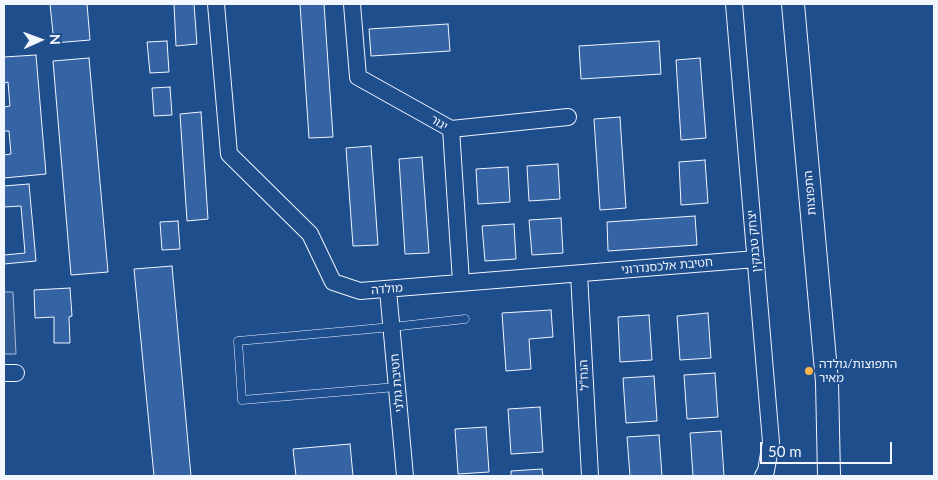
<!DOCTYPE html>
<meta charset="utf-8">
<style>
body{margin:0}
#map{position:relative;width:938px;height:480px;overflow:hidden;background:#1f4e8c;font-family:Lato,sans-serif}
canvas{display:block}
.frame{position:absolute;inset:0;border:5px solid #f2f6ff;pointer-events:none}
.north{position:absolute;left:15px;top:15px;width:50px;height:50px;-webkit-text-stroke:4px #1f4e8c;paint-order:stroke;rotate:88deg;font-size:14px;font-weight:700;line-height:20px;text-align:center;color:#f2f6ff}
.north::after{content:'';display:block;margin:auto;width:18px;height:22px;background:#f2f6ff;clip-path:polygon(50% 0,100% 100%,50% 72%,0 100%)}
.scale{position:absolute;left:760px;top:442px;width:132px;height:22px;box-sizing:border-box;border:2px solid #f2f6ff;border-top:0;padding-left:6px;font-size:15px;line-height:18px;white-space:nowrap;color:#f2f6ff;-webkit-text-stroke:4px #1f4e8c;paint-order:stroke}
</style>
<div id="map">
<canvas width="938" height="480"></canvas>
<div class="frame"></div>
<div class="north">N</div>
<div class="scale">50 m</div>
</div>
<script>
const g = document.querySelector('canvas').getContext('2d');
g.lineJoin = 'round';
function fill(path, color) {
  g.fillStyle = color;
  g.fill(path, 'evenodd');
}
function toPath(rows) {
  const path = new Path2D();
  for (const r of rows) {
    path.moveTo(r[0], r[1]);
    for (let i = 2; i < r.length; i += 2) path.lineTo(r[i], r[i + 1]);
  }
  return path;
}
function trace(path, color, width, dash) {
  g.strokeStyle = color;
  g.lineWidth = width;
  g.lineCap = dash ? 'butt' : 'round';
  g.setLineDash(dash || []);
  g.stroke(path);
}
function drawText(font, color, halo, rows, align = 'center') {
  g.font = font + ' Lato,"Noto Sans Hebrew",sans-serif';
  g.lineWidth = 4;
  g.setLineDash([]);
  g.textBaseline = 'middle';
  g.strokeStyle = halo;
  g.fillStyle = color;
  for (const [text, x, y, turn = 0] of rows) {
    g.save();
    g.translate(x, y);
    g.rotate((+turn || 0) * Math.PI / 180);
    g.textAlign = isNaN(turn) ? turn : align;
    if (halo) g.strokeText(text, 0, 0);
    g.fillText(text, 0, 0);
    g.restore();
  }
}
const built = toPath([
 [4,292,13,292,16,354,4,354,4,292]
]);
const building = toPath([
 [50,4,87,4,90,40,54,43,50,4],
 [174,4,194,4,197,44,176,46,174,4],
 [300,4,324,4,333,137,309,138,300,4],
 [448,24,450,51,371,56,369,29,448,24],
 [167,41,169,72,150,73,147,42,167,41],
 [659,41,661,74,581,79,579,46,659,41],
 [36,55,46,174,4,178,4,155,11,154,9,131,4,131,4,107,10,106,8,82,4,83,4,57,36,55],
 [89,58,108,272,71,275,53,61,89,58],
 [700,58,706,138,681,140,676,60,700,58],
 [170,87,172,115,154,116,152,88,170,87],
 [201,112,208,219,187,221,180,114,201,112],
 [620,117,626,208,600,210,594,119,620,117],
 [371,146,378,245,353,246,346,148,371,146],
 [422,157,429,253,405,254,399,159,422,157],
 [705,160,708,203,681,205,679,162,705,160],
 [558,164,560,199,529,201,527,166,558,164],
 [508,167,510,202,478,204,476,169,508,167],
 [29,184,36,261,4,264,4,255,25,253,21,206,4,207,4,186,29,184],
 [695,216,697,245,608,251,607,222,695,216],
 [561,218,563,253,532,255,529,220,561,218],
 [178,221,180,249,162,250,160,222,178,221],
 [514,224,516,259,485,261,482,226,514,224],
 [172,266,191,476,154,476,134,269,172,266],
 [70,288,72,316,69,317,70,343,54,343,54,317,35,318,34,290,70,288],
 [551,310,553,337,529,339,531,369,506,371,502,313,551,310],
 [708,313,711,358,680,360,677,316,708,313],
 [649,315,652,360,620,362,618,317,649,315],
 [715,373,718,417,687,419,684,375,715,373],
 [654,376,657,421,626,423,623,378,654,376],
 [540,407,543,452,511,454,508,409,540,407],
 [486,427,489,472,458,474,455,429,486,427],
 [721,431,724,476,693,476,690,433,721,431],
 [659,435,662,476,630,476,627,437,659,435],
 [350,444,353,476,296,476,293,449,350,444],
 [542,469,543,476,511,476,511,471,542,469]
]);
const lane = toPath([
 [396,387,242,400,238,341,392,327,465,319]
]);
const street = toPath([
 [216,4,229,154,310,234,333,282,360,291,756,259],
 [352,4,358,77,451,129,461,282],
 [734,4,771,442,766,471,763,476],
 [451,129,568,117],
 [579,274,590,476],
 [388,290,405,476],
 [4,373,16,373]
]);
const secondary = toPath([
 [793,4,827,382,829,476]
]);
const markers = [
 [809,371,5,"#ffb74d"]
];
const streetNames = [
 ["יגור",439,123,32],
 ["התפוצות",810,193,-95],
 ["יצחק טבנקין",754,241,-95],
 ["חטיבת אלכסנדרוני",667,266,-5],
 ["מולדה",387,289,-5],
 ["הנח\"ל",584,375,-93],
 ["חטיבת גולני",397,383,-95]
];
const poiNames = [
 ["התפוצות/גולדה",819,364],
 ["מאיר",819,378]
];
fill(built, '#305b95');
trace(built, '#a8bbd7', 1);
fill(building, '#3563a3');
trace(building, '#f2f6ff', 1);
trace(lane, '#f2f6ff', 9);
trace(street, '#f2f6ff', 18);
trace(secondary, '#f2f6ff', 24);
trace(lane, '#1f4e8c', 8);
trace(street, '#1f4e8c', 16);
trace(secondary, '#1f4e8c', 22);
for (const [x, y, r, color] of markers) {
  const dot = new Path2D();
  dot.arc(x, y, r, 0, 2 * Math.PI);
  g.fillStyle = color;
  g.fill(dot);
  trace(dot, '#1f4e8c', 2);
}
drawText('12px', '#f2f6ff', '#1f4e8c', streetNames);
drawText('12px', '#f2f6ff', '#1f4e8c', poiNames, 'left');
</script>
